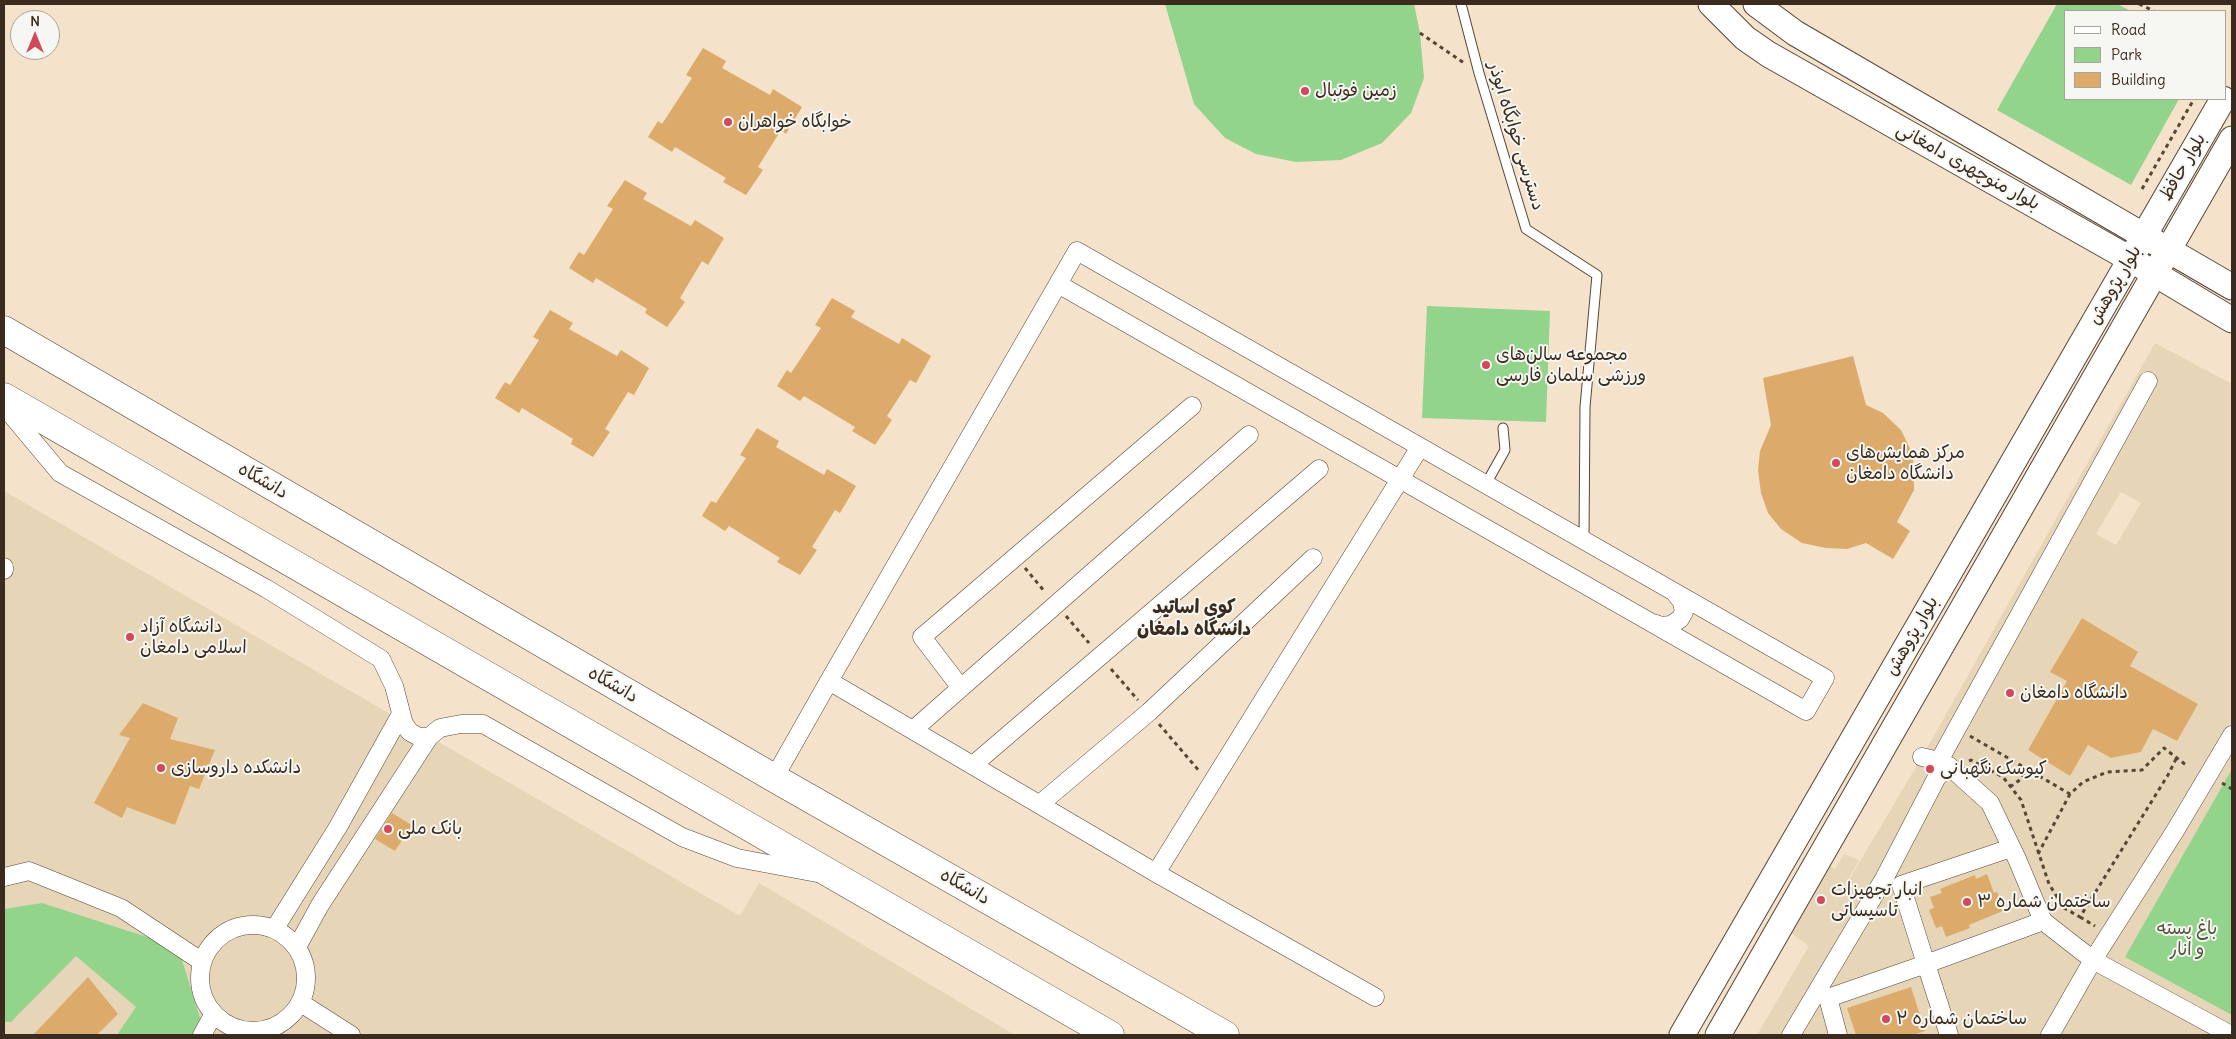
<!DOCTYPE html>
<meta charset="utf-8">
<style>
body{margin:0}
#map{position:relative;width:2236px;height:1039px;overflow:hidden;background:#f4e2ca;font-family:Delius,sans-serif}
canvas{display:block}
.frame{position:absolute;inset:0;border:5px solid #3b2a1e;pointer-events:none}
.legend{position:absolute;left:2064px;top:10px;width:162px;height:90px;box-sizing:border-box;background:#f6f6f2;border:1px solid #aba49d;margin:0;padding:6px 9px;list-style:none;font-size:15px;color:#3b2a1e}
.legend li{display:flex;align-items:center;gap:10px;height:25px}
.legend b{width:25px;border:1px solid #aba49d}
.north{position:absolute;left:10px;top:10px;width:50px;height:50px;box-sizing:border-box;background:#f6f6f2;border:1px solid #aba49d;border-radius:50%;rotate:0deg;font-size:14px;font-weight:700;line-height:20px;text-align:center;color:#3b2a1e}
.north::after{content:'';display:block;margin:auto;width:18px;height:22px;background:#d1495b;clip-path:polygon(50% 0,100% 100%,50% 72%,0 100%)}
</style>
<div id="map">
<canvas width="2236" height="1039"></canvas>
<div class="frame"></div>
<ul class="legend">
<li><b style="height:6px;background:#fff"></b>Road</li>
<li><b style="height:14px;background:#92d48b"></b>Park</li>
<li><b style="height:14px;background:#dcab6b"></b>Building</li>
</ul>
<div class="north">N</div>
</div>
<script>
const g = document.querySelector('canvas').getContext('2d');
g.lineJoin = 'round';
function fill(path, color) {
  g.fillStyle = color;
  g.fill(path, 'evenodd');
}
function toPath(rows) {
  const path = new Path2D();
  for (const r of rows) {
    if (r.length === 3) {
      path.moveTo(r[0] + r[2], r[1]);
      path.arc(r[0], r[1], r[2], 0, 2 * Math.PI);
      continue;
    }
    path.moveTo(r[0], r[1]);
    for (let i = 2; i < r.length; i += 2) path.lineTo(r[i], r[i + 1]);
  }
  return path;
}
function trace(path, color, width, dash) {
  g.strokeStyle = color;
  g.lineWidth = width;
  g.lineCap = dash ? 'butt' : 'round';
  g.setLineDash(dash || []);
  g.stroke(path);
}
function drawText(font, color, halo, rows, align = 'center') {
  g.font = font + ' Delius,"Playpen Sans Arabic",sans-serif';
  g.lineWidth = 4;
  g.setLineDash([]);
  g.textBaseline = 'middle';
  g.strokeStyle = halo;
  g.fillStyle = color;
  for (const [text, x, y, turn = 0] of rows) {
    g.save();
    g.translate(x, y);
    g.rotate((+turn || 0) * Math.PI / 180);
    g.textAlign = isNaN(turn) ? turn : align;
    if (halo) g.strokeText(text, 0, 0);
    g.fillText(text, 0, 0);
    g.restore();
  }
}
const built = toPath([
 [2155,343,2232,384,2232,1035,1757,1035,1809,946,1788,931,1825,863,1835,869,1844,854,1859,860,1834,905,1922,757],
 [2121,492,2141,503,2116,545,2096,534],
 [2082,618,2137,652,2130,666,2177,741,2153,729,2141,752,2111,758,2088,745,2070,776,2028,750,2067,681,2051,671],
 [4,491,740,916,759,883,1015,1035,4,1035]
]);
const green = toPath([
 [1165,4,1414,4,1420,33,1424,78,1411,113,1382,143,1341,160,1296,162,1256,154,1225,138,1194,104],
 [2057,4,2117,4,2131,11,2065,11,2065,99,2179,99,2131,185,1997,110],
 [1427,306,1550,311,1546,422,1422,418],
 [2232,769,2232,1015,2125,957],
 [42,903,178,947,204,1031,202,1035,117,1035,136,1007,76,956,11,1022,4,1022,4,909]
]);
const building = toPath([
 [703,48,726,61,722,68,770,95,773,89,802,107,786,134,781,130,758,167,763,170,746,195,723,182,726,178,675,147,672,152,648,137,658,121,662,124,692,78,686,75],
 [625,180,647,193,643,199,691,226,695,220,724,238,708,265,702,261,680,298,685,302,667,327,645,313,647,309,596,278,593,283,569,268,579,252,584,255,613,209,607,206],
 [832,298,855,311,851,317,899,344,902,338,931,356,916,383,910,380,887,416,892,420,875,445,852,431,855,427,804,396,800,401,777,386,787,370,791,373,821,328,815,325],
 [550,310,573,323,569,329,617,356,621,350,649,368,634,395,628,392,605,429,610,432,593,457,571,444,573,439,522,408,519,413,495,398,505,382,510,385,539,340,533,337],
 [1853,356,1866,405,1883,413,1901,430,1913,455,1914,490,1897,522,1910,531,1893,559,1866,543,1847,549,1826,548,1802,543,1781,529,1768,513,1761,493,1758,470,1760,451,1771,425,1763,378],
 [757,428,779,441,776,447,824,475,827,469,856,486,840,513,835,510,812,547,817,550,800,575,777,562,780,558,729,526,725,531,702,516,711,501,716,503,746,458,740,455],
 [2082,618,2138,652,2130,666,2198,704,2177,741,2153,729,2141,752,2111,758,2088,745,2070,776,2028,750,2067,681,2050,672],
 [143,703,178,718,170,739,215,750,199,789,190,786,175,825,127,807,122,818,94,803,130,738,119,735],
 [392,813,412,825,395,851,375,839],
 [1987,874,1994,893,1997,892,2005,910,1969,925,1970,928,1946,937,1942,926,1936,928,1929,910,1934,908,1930,897,1942,893,1940,889,1975,875,1976,879],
 [88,977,118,1014,97,1035,33,1035],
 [1911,987,1925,1031,1913,1035,1856,1035,1847,1008]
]);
const path = toPath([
 [2139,4,2154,11],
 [1420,33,1464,63],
 [2142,189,2194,99],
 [1025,568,1045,592],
 [1066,616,1089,643],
 [1111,669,1138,700],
 [1159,724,1200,772],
 [1970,736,2070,794,2083,782,2107,772,2142,770,2164,748,2186,765],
 [1969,761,1971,760,2003,777,2021,800,2049,884,2064,908,2080,917,2168,775,2177,757],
 [2222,783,2232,789],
 [2010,787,2021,779,2027,768],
 [2038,854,2070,794],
 [2080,917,2095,926]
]);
const lane = toPath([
 [1461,4,1479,73,1526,229,1597,275,1585,407,1584,540],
 [1486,484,1505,450,1503,428]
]);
const street = toPath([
 [4,406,60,473,267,589,381,659,394,686,404,724,410,732,419,737,429,737,440,728,461,724,483,724,682,837,737,858,817,873],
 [4,567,4,570],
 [1653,623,1661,626,1671,625,1680,619,1684,612,1682,602,1675,593],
 [829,681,1156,873,1375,997],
 [961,688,922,637,1192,406],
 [913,730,1249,435],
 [1922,757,1939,761,1949,766,1990,803,2017,859,2043,921,2093,960,2231,1035],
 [1939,761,2148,381],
 [973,765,1319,469],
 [774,778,829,681,1058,284,1077,251,1825,678,1806,711,1058,284],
 [1040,804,1149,712,1313,558],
 [1156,873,1420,447],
 [4,877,29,871,121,908,201,961],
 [253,978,53],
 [275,928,338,827,401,714],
 [297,947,320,905,429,737],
 [301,1003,351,1035],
 [202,1035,213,1015],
 [1791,1035,1885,877,1937,777,1949,766],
 [1838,1035,1828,998,1926,964,1901,885,2011,848],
 [1949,1035,1926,964,2043,921],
 [2050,1035,2093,960,2175,831,2232,735]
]);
const secondary = toPath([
 [1711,4,1745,38,1768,54,2130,259,2232,320],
 [1756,4,1795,33,2232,287],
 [1682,1035,2223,99],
 [1718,1035,2232,139]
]);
const highway = toPath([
 [4,330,774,778,1225,1035],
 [4,397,1110,1035]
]);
const markers = [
 [1305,91,5,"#d1495b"],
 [728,122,5,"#d1495b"],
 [1486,365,5,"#d1495b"],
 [1836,463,5,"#d1495b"],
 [130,637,5,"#d1495b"],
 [2010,693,5,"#d1495b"],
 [161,768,5,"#d1495b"],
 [1930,769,5,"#d1495b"],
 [388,829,5,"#d1495b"],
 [1821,900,5,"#d1495b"],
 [1967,902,5,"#d1495b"],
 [1886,1019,5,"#d1495b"]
];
const poiNames = [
 ["زمین فوتبال",1315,91],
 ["خوابگاه خواهران",738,122],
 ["مجموعه سالن‌های",1496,355],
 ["ورزشی سلمان فارسی",1496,376],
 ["مرکز همایش‌های",1846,453],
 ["دانشگاه دامغان",1846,474],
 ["دانشگاه آزاد",140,627],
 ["اسلامی دامغان",140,648],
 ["دانشگاه دامغان",2020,693],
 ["دانشکده داروسازی",171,768],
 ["کیوسک نگهبانی",1940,769],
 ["بانک ملی",398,829],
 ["انبار تجهیزات",1831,890],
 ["تاسیساتی",1831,911],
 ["ساختمان شماره ۳",1977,902],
 ["ساختمان شماره ۲",1896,1019]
];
const streetNames = [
 ["دسترسی خوابگاه ابوذر",1516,136,73],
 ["بلوار منوچهری دامغانی",1968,167,29],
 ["بلوار حافظ",2183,167,-60],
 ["بلوار پژوهش",2115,285,-60],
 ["دانشگاه",263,481,30],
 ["بلوار پژوهش",1912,636,-60],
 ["دانشگاه",613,685,30],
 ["دانشگاه",965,887,30]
];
const parkNames = [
 ["باغ پسته",2187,929],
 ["و انار",2187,950]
];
const neighbourhoodNames = [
 ["کوی اساتید",1194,608],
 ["دانشگاه دامغان",1194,630]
];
fill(built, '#e7d5b7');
fill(green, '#92d48b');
fill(building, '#dcab6b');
trace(lane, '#574638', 11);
trace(street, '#574638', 19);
trace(secondary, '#574638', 27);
trace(highway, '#574638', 29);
trace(path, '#574638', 3, [4, 4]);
trace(lane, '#fff', 9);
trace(street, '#fff', 18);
trace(secondary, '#fff', 25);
trace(highway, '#fff', 28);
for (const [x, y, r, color] of markers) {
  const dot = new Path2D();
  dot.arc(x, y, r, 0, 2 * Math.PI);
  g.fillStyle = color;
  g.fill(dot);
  trace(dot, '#f6f6f2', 2);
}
drawText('18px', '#3b2a1e', '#f6f6f2', poiNames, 'left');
drawText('18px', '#3b2a1e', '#f6f6f2', streetNames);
drawText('18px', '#515439', '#f6f6f2', parkNames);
drawText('bold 19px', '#3b2a1e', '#f6f6f2', neighbourhoodNames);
</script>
